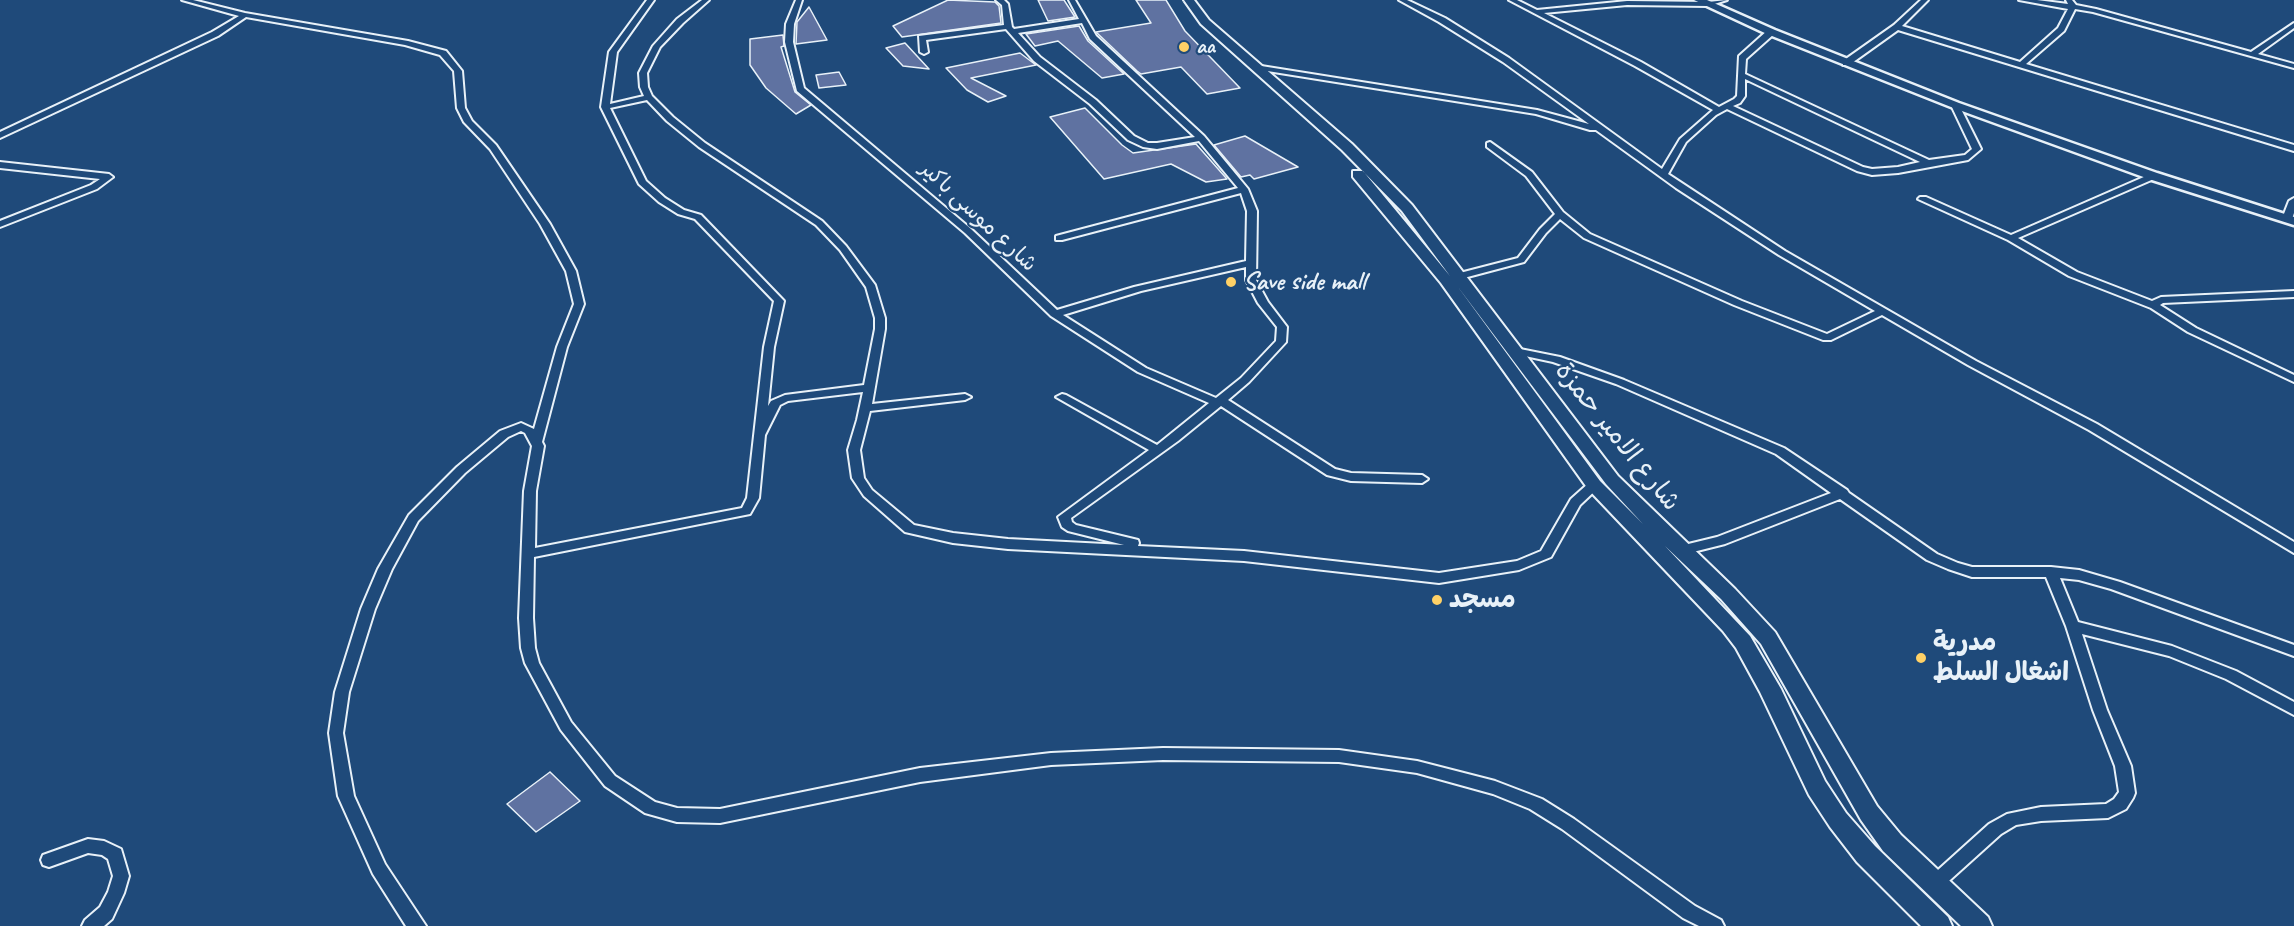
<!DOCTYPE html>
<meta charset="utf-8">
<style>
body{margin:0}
canvas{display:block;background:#1f4a7a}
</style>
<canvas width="2294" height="926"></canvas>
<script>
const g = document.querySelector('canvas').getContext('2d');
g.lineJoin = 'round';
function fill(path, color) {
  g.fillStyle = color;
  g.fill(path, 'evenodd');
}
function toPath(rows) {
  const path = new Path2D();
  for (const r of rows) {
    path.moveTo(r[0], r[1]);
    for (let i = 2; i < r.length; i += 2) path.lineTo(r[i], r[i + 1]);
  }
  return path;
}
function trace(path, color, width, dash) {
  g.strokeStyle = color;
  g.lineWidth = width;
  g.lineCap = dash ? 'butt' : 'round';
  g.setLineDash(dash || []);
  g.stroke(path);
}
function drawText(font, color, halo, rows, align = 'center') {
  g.font = font + ' Caveat,"Playpen Sans Arabic",sans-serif';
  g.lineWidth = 4.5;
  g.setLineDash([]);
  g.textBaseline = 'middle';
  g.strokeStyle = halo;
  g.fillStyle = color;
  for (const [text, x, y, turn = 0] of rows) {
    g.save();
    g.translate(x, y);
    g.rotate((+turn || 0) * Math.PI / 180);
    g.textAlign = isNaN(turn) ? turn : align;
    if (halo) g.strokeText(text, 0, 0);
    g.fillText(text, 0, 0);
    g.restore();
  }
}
const building = toPath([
 [948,0,995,2,999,6,1001,23,902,37,893,26,948,0],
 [1038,0,1064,0,1075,17,1048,21,1038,0],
 [1136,0,1166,0,1185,31,1240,88,1207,94,1181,67,1141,74,1137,71,1096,32,1151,23,1136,0],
 [809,7,827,40,796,44,797,22,809,7],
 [1079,26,1088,41,1124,74,1102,78,1058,41,1035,46,1026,34,1079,26],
 [783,35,784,46,781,47,795,92,811,105,796,114,766,88,750,65,750,39,783,35],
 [905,43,929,69,903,66,886,48,905,43],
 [1020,53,1036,65,971,78,1006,96,988,102,967,90,946,68,1020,53],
 [839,72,846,85,819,88,816,75,839,72],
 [1085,108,1122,145,1133,153,1196,144,1227,179,1206,182,1171,164,1104,179,1050,117,1085,108],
 [1245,136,1298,167,1254,179,1250,175,1241,177,1214,145,1245,136],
 [550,772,580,801,536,832,507,804,550,772]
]);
const minor = toPath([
 [182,0,193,0,245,13,408,41,446,51,462,71,465,108,472,121,496,145,550,224,576,271,584,304,567,347,542,442,544,446,536,491,535,548,742,508,747,498,764,347,774,301,695,219,678,214,659,202,639,184,601,107,609,52,647,0,654,0,617,52,610,104,644,96,640,87,639,73,653,46,677,19,702,0,709,0,683,23,660,47,647,73,648,87,652,96,673,117,705,143,822,221,846,246,875,285,885,318,885,329,872,404,965,394,971,397,965,400,870,411,860,450,864,478,872,490,914,525,953,533,1008,539,1124,545,1068,531,1062,527,1058,517,1149,450,1056,397,1062,394,1066,395,1157,445,1209,403,1138,372,1051,316,965,233,797,91,785,42,786,24,796,0,802,0,794,24,793,42,804,88,971,229,1057,310,1134,287,1246,261,1247,211,1241,193,1062,240,1056,240,1056,236,1238,188,1199,141,1157,149,1143,147,1128,140,1090,104,1034,61,1006,29,926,40,928,52,924,54,920,52,919,36,1004,25,1002,5,996,0,1004,0,1008,4,1012,27,1014,29,1079,19,1069,0,1075,0,1096,36,1204,136,1248,189,1257,211,1256,280,1268,302,1287,327,1286,342,1249,382,1228,400,1335,469,1351,473,1422,475,1428,479,1422,483,1351,481,1327,475,1221,406,1178,441,1071,518,1072,522,1076,525,1138,540,1139,543,1138,546,1244,551,1439,573,1517,561,1541,551,1571,499,1590,482,1598,482,1600,485,1598,488,1580,505,1551,557,1519,570,1439,583,1244,561,1008,549,953,543,905,532,864,496,852,478,848,450,857,420,863,392,788,401,780,405,765,435,759,498,750,514,534,557,533,618,535,648,539,663,571,722,615,776,655,802,677,808,720,809,920,768,1051,753,1163,748,1339,750,1417,761,1495,781,1542,799,1574,819,1695,906,1721,920,1724,926,1699,926,1683,918,1562,829,1530,809,1493,794,1417,773,1339,762,1163,760,1051,765,920,782,720,823,677,822,645,813,605,786,561,730,525,663,521,648,519,618,524,491,532,446,525,433,521,431,508,437,465,473,418,521,392,569,375,609,349,692,343,733,354,796,385,864,426,926,406,926,373,874,338,796,329,733,335,692,361,609,378,569,409,515,457,467,500,431,521,423,534,429,557,347,574,304,566,271,540,224,490,149,464,122,457,108,454,71,440,55,405,45,246,17,218,36,0,138,0,132,212,32,239,16,182,0],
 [1082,23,1090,39,1195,137,1157,143,1148,143,1134,136,1096,100,1040,57,1018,33,1082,23],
 [647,100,667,121,699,147,816,225,840,250,866,287,875,318,875,329,864,385,785,395,771,401,768,406,774,347,784,301,701,215,684,210,665,198,646,181,610,108,647,100],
 [1246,267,1246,280,1258,303,1277,327,1276,341,1241,378,1216,398,1146,368,1063,315,1141,291,1246,267],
 [1399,0,1407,0,1445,18,1509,58,1662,169,1680,139,1713,110,1635,66,1509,0,1517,0,1537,10,1627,1,1708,2,1727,0,1708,6,1627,5,1544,13,1641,62,1719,107,1734,99,1737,96,1739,56,1768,30,1774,30,1774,34,1746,59,1745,74,1929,160,1965,155,1972,149,1951,105,1958,103,1981,149,1968,160,1898,173,1872,175,1857,171,1727,109,1716,115,1686,142,1668,174,1785,251,1976,361,2097,424,2294,542,2294,553,2089,430,1968,365,1882,315,1831,340,1823,340,1734,305,1584,238,1560,219,1546,233,1524,262,1460,279,1456,278,1456,274,1518,258,1540,229,1555,214,1526,176,1487,147,1487,143,1490,142,1532,172,1563,212,1590,234,1742,301,1827,334,1875,311,1779,255,1676,188,1596,130,1590,130,1536,114,1255,69,1251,67,1255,65,1537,110,1589,124,1503,62,1439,22,1399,0],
 [1745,79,1920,162,1898,167,1872,169,1863,167,1733,106,1740,103,1745,96,1745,79],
 [1921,0,1928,0,1902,26,2020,62,2058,28,2068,9,2019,0,2037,0,2068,4,2066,0,2072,0,2076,5,2096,9,2251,52,2294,23,2294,28,2258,54,2294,64,2294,68,2093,12,2075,9,2064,31,2026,64,2294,145,2294,151,1898,30,1849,65,1843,65,1843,61,1894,25,1921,0],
 [0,162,109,174,113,177,97,189,0,227,0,221,91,185,100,179,0,168,0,162],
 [2153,173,2156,174,2156,178,2018,238,2077,272,2152,301,2161,297,2294,291,2294,297,2163,303,2160,305,2196,328,2294,375,2294,382,2188,332,2151,308,2069,276,2008,240,1918,199,1920,197,1926,197,2011,235,2153,173],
 [2294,198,2294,213,2292,219,2287,222,2284,221,2282,219,2289,201,2294,198],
 [1515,348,1560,357,1624,380,1784,448,1847,490,1849,493,1937,554,1958,563,1972,567,2051,567,2079,570,2120,582,2294,645,2294,656,2111,589,2079,580,2060,578,2078,622,2172,646,2236,671,2294,702,2294,715,2226,679,2169,656,2082,634,2107,710,2131,766,2135,793,2133,798,2126,809,2108,818,2041,821,2016,825,2001,834,1940,889,1934,892,1928,889,1926,884,1928,879,1989,824,2007,814,2041,807,2106,804,2114,799,2119,792,2115,766,2093,710,2066,626,2046,577,1972,577,1948,569,1927,560,1840,499,1725,544,1681,555,1676,553,1675,550,1676,547,1717,537,1831,493,1776,454,1616,384,1553,362,1511,353,1510,351,1511,349,1515,348],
 [88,839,104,841,121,849,129,876,124,893,112,919,104,926,82,926,85,920,100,907,108,892,113,876,108,859,102,855,88,853,49,867,43,865,41,860,43,855,88,839]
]);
const tertiary = toPath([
 [1694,0,1707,0,1775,30,1959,103,2157,173,2294,217,2294,225,2149,179,1951,107,1767,34,1694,0]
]);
const secondary = toPath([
 [1184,0,1194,0,1209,20,1352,144,1412,205,1618,476,1735,589,1775,632,1877,806,1901,835,1988,917,1992,926,1961,926,1883,851,1861,820,1761,644,1721,599,1665,546,1750,636,1781,689,1825,781,1846,813,1875,846,1948,917,1952,926,1921,926,1857,862,1830,827,1809,795,1760,692,1736,648,1723,631,1588,489,1441,283,1353,177,1353,171,1363,171,1450,276,1402,211,1342,150,1201,24,1184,0],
 [1458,287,1606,484,1643,524,1600,481,1458,287]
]);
const markers = [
 [1184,47,6,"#ffd166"],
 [1231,282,6,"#ffd166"],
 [1437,600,6,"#ffd166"],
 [1921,658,6,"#ffd166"]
];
const farPoinames = [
 ["aa",1196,47]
];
const farStreetnames = [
 ["شارع موسى باكير",978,217,43]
];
const poiNames = [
 ["Save side mall",1243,282],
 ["مسجد",1449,600],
 ["مدرية",1933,643],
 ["اشغال السلط",1933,673]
];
const streetNames = [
 ["شارع الامير حمزة",1617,437,51]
];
fill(building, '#5f72a1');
trace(building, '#e8f1f8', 1.5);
trace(minor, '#e8f1f8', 4);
trace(tertiary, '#e8f1f8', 5);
trace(secondary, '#e8f1f8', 4);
fill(minor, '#1f4a7a');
fill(tertiary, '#1f4a7a');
fill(secondary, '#1f4a7a');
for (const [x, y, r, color] of markers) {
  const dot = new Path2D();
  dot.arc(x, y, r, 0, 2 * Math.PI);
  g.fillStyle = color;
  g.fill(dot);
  trace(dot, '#1f4a7a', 2);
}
drawText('bold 22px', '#e8f1f8', '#1f4a7a', farPoinames, 'left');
drawText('22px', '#e8f1f8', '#1f4a7a', farStreetnames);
drawText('bold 26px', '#e8f1f8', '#1f4a7a', poiNames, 'left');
drawText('26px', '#e8f1f8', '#1f4a7a', streetNames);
</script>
